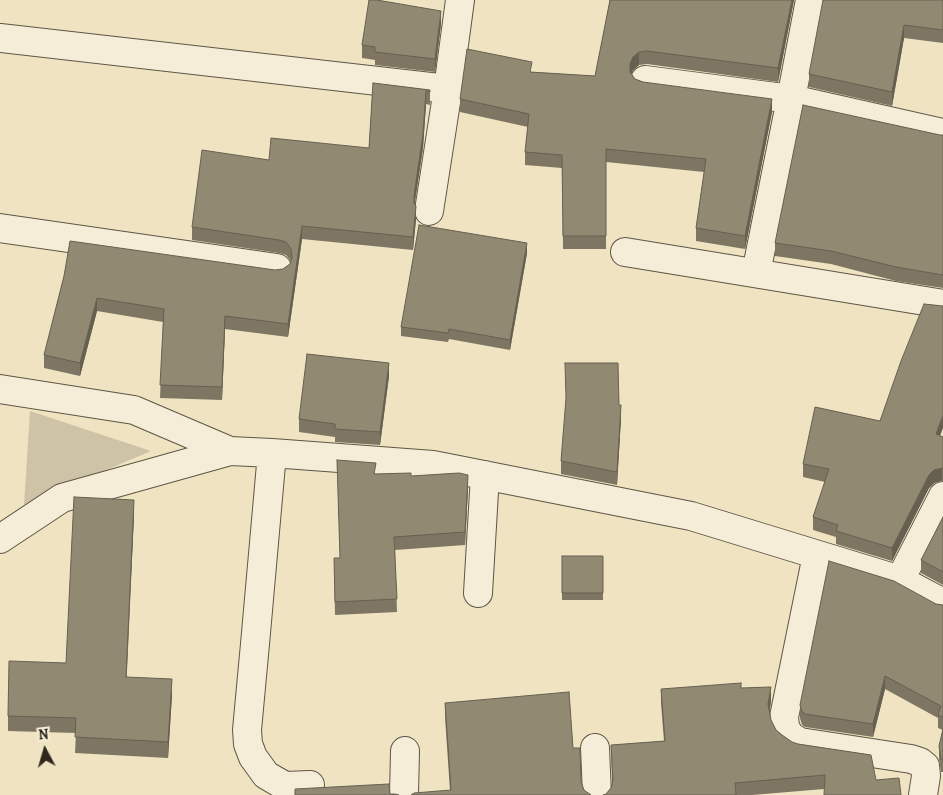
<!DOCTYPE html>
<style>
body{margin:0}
#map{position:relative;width:943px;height:795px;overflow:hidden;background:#efe3c2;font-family:Alegreya,serif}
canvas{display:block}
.north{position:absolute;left:20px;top:725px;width:50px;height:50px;-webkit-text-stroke:4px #f5edd7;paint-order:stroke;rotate:354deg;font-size:14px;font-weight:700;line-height:20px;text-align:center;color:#2e271d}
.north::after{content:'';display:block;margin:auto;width:18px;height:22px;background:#2e271d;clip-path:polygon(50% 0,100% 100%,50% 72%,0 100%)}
</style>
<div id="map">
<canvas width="943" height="795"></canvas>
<div class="north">N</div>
</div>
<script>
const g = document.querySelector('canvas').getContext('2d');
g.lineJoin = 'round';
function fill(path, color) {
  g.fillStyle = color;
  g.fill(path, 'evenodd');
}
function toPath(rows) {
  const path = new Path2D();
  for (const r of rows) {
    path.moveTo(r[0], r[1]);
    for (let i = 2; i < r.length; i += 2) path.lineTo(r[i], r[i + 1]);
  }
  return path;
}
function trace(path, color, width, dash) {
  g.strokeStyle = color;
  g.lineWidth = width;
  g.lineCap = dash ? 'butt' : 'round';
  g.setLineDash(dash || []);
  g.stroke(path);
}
const green = toPath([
 [30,411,151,451,24,505]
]);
const minor = toPath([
 [0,38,448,89],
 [645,80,791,99,943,133],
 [429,211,448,89,460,0],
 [0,228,277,268],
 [625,252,943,304],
 [756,273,791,99,810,0],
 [0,389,134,410,230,451],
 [272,453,255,644,247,730,248,744,253,757,266,775,285,786,310,785],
 [0,539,62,498,230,451,272,453,433,465,691,516,900,580,943,603],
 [817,555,784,717,785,727,790,736,800,742,911,759,920,762,925,766,926,776,923,795],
 [900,580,943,496],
 [478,593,485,475],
 [595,748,597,795],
 [404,795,405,751]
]);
const wall = toPath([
 [610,0,794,0,778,82,647,64,639,65,633,70,631,74,635,79,643,82,772,112,745,249,696,241,696,228,704,172,606,162,606,249,563,249,562,168,525,165,525,152,528,127,460,112,460,99,532,72,595,76],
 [943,0,943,43,904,38,892,106,809,87,809,74],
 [441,24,435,72,375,65,375,60,362,58,362,45],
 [373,83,430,90,430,105,426,104,423,148,414,203,416,219,413,250,302,239,288,337,225,329,222,400,160,398,163,322,97,311,80,376,44,368,44,355,64,276,275,270,283,269,290,264,291,261,286,255,279,253,192,240,192,227,269,160,369,148],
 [940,135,943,135,943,288,896,281,831,264,775,256,775,243],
 [527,253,510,350,449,339,448,342,401,336,401,327],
 [940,306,940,436,943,437,943,481,934,483,929,488,892,561,836,544,836,537,813,530,813,517,825,482,803,477,803,464,880,421],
 [389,376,380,445,335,442,335,437,299,432,299,419],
 [619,405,621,418,617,485,561,474,561,461],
 [337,460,376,474,411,476,468,488,465,545,395,550,397,612,335,615,334,558,340,558],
 [134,515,126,677,172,695,168,758,75,753,76,733,8,731,8,716,66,663],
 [943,517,943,585,921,573,921,560],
 [562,556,603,556,603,600,562,600],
 [936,604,943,605,943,772,941,772,939,759,939,746,943,730,938,728,938,718,885,689,873,737,805,727,802,725,800,718,800,705],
 [741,688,771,701,770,711,771,720,776,730,782,735,792,742,798,744,871,755,824,789,752,795,603,795,606,794,611,788,612,783,611,745,664,741,661,703,661,689],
 [445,703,573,748,581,782,584,790,589,795,450,791,445,717]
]);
const shadedWall = toPath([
 [792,0,794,0,778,82,778,68],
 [441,11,441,24,435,72,435,59],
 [904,25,904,38,892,106,892,92],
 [639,52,639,65,633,70,630,78,630,64,633,57],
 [426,91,426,104,423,148,414,209,414,196],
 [772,99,772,112,745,249,745,236],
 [416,206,416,219,413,250,413,237],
 [302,226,302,239,288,337,288,324],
 [527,243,527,253,510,350,510,340],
 [97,298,97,311,80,376,80,363],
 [225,316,225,329,222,400,222,387],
 [389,363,389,376,380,445,380,432],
 [621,405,621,418,617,485,617,472],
 [943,415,943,428,936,447,936,434],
 [942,467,942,480,934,483,929,488,892,561,892,548,929,475,934,470],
 [468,475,468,488,465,545,465,532],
 [134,500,134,515,126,693,126,677],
 [885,676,885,689,873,737,873,724],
 [172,679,172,695,168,758,168,742],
 [771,687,771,701,768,718,768,704]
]);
const building = toPath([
 [369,0,377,0,441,11,435,59,375,52,375,47,362,45,369,0],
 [610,0,792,0,778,68,647,51,639,52,633,57,630,64,630,72,635,79,643,82,772,99,745,236,696,228,706,159,606,149,606,236,563,236,562,155,525,152,529,114,460,99,467,49,532,62,530,72,595,76,610,0],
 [823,0,943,0,943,30,904,25,892,92,809,74,823,0],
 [373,83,430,90,430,92,426,91,423,134,414,196,414,203,416,206,413,237,302,226,288,324,225,316,222,387,160,385,164,309,97,298,80,363,44,355,64,276,70,241,275,270,283,269,290,264,292,257,291,249,286,242,279,240,192,227,202,150,269,160,271,138,369,148,373,83],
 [803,105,940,135,943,135,943,275,896,267,831,251,775,243,803,105],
 [419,225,527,243,510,340,449,329,448,333,401,327,419,225],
 [924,304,943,306,943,415,936,434,943,437,943,468,934,470,929,475,892,548,836,531,838,525,813,517,829,469,803,464,815,407,880,421,901,361,924,304],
 [307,354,389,363,380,432,335,429,335,424,299,419,307,354],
 [565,363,618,363,619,405,621,405,617,472,561,461,566,398,565,363],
 [337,460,376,463,374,474,411,473,411,476,459,473,468,475,465,532,394,537,397,599,335,602,334,558,340,558,337,460],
 [74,497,134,500,126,677,172,679,168,742,75,737,76,718,8,716,9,661,66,663,74,497],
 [943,517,943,572,921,560,943,517],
 [562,556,603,556,603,593,562,593,562,556],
 [829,561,894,581,936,604,943,605,943,717,938,715,941,706,885,676,873,724,805,714,802,712,800,705,829,561],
 [741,683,741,688,771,687,768,704,771,720,776,730,782,735,792,742,798,744,871,755,876,780,899,778,901,795,824,795,825,775,735,783,736,795,603,795,606,794,611,788,613,780,611,745,665,741,661,689,741,683],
 [569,692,573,748,580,748,581,782,584,790,591,795,411,795,414,793,451,790,445,703,569,692],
 [943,729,943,759,941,759,939,746,943,729],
 [389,784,390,794,395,794,399,795,295,795,295,789,389,784]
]);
fill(green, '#cec3a6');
trace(minor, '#5e5646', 30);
trace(minor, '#f5edd7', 28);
fill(wall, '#7e7663');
fill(shadedWall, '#666050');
fill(building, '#928973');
trace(building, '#666050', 1);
</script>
